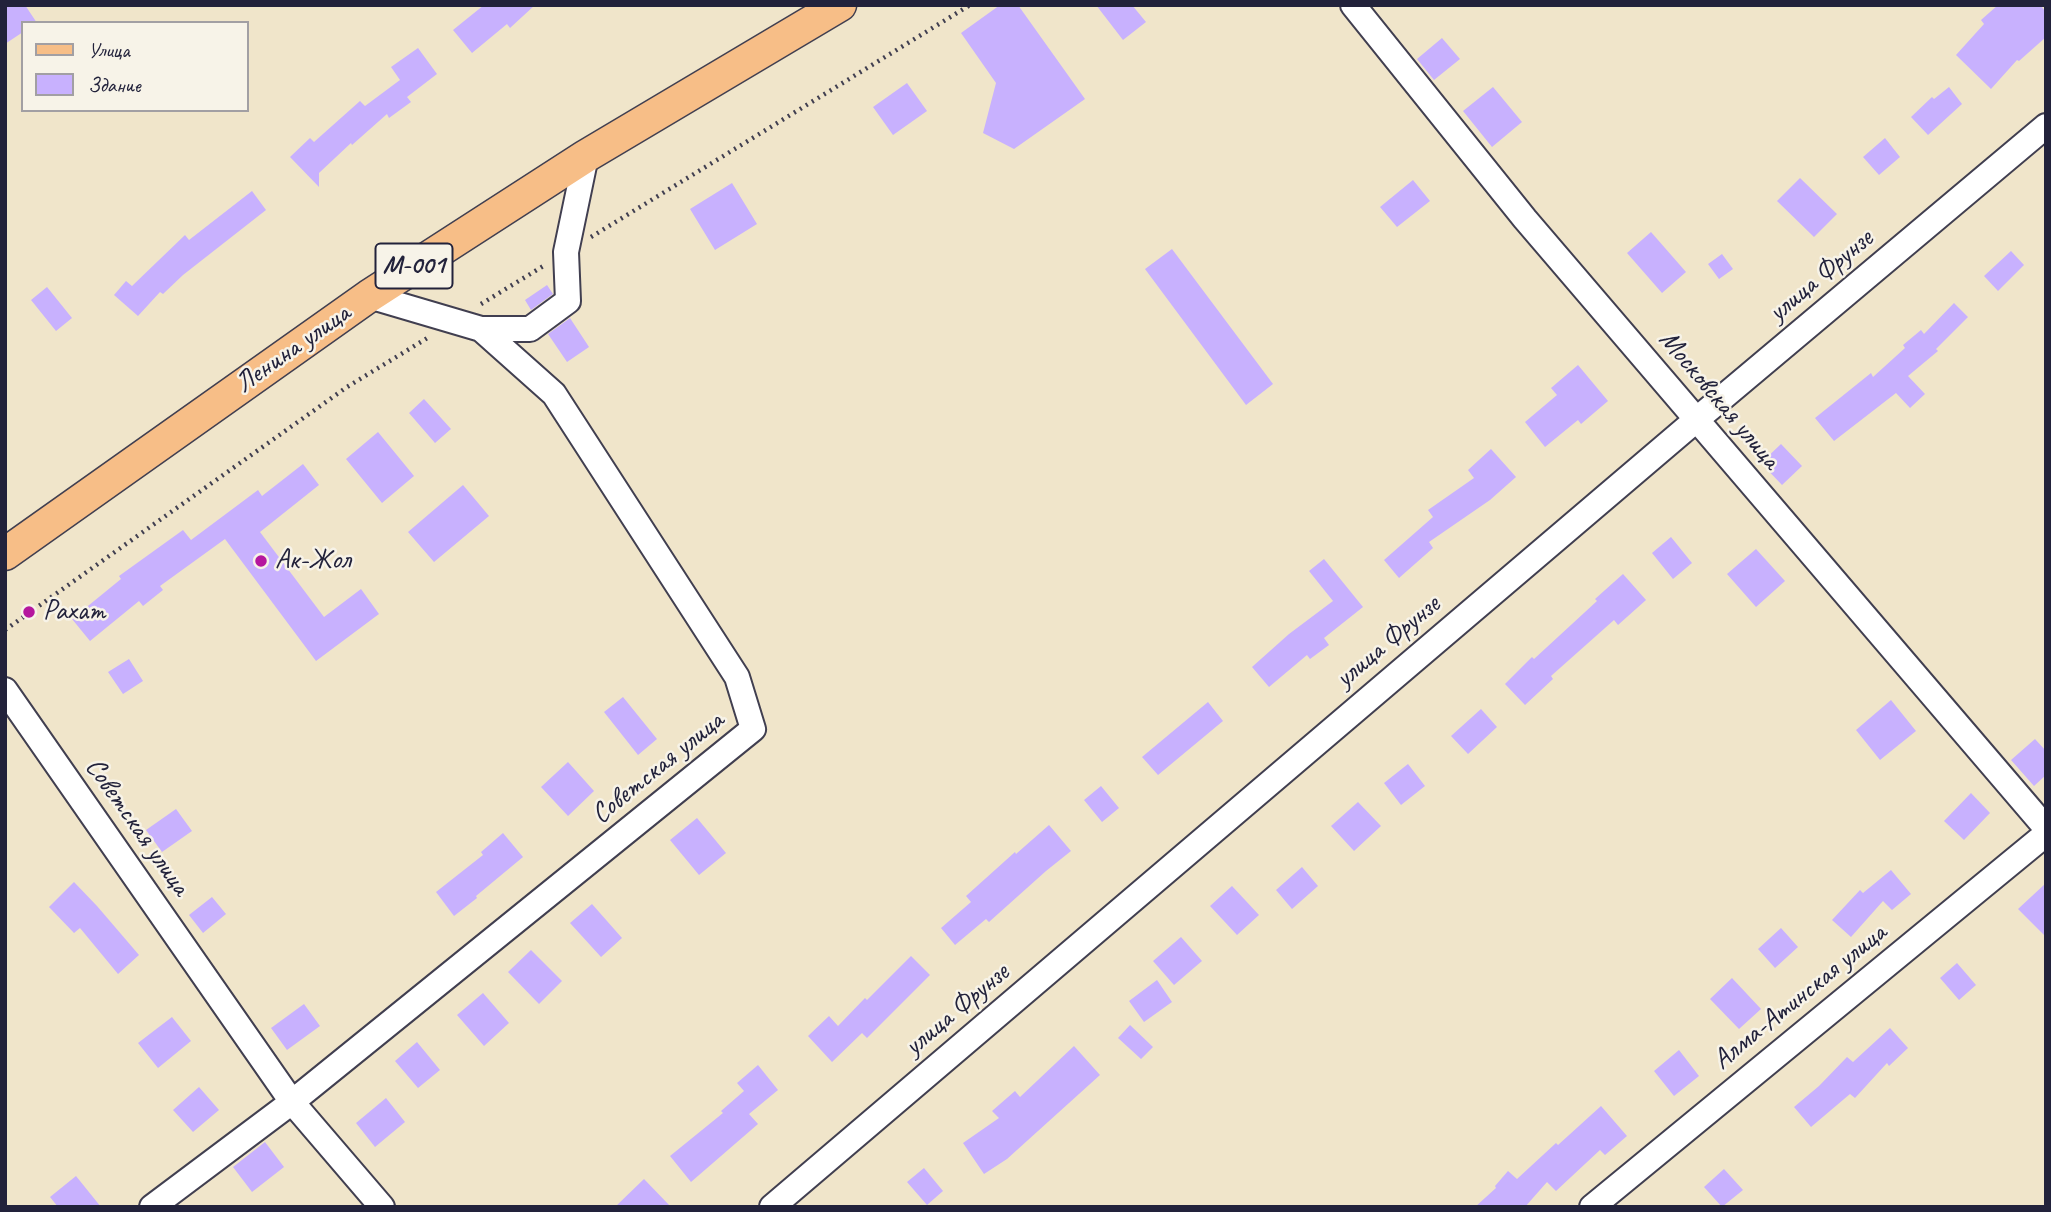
<!DOCTYPE html>
<meta charset="utf-8">
<style>
body{margin:0}
#map{position:relative;width:2051px;height:1212px;overflow:hidden;background:#f0e5ca;font-family:Caveat,sans-serif}
canvas{display:block}
.frame{position:absolute;inset:0;border:7px solid #22223b;pointer-events:none}
.legend{position:absolute;left:21px;top:21px;width:228px;height:91px;box-sizing:border-box;background:#f7f3e8;border:2px solid #a29fa3;margin:0;padding:9px 12px;list-style:none;font-size:21px;color:#22223b}
.legend li{display:flex;align-items:center;gap:14px;height:35px}
.legend b{width:35px;border:2px solid #a29fa3}
</style>
<div id="map">
<canvas width="2051" height="1212"></canvas>
<div class="frame"></div>
<ul class="legend">
<li><b style="height:9px;background:#f7be87"></b>Улица</li>
<li><b style="height:19px;background:#c8b1fe"></b>Здание</li>
</ul>
</div>
<script>
const g = document.querySelector('canvas').getContext('2d');
g.lineJoin = 'round';
function fill(path, color) {
  g.fillStyle = color;
  g.fill(path, 'evenodd');
}
function toPath(rows) {
  const path = new Path2D();
  for (const r of rows) {
    path.moveTo(r[0], r[1]);
    for (let i = 2; i < r.length; i += 2) path.lineTo(r[i], r[i + 1]);
  }
  return path;
}
function trace(path, color, width, dash) {
  g.strokeStyle = color;
  g.lineWidth = width;
  g.lineCap = dash ? 'butt' : 'round';
  g.setLineDash(dash || []);
  g.stroke(path);
}
function drawText(font, color, halo, rows, align = 'center') {
  g.font = font + ' Caveat,sans-serif';
  g.lineWidth = 5;
  g.setLineDash([]);
  g.textBaseline = 'middle';
  g.strokeStyle = halo;
  g.fillStyle = color;
  for (const [text, x, y, turn = 0] of rows) {
    g.save();
    g.translate(x, y);
    g.rotate((+turn || 0) * Math.PI / 180);
    g.textAlign = isNaN(turn) ? turn : align;
    if (halo) g.strokeText(text, 0, 0);
    g.fillText(text, 0, 0);
    g.restore();
  }
}
const building = toPath([
 [5,5,25,5,37,23,23,23,23,32,5,44],
 [484,5,535,5,510,28,507,24,472,53,453,30],
 [1000,5,1018,5,1085,99,1014,149,983,133,996,83,961,33],
 [1096,5,1132,5,1146,22,1123,40],
 [1998,5,2040,5,2046,12,2046,37,2019,61,2017,60,1991,89,1956,55,1984,24,1981,20],
 [1442,38,1460,59,1434,80,1417,59],
 [418,48,437,74,407,97,411,102,389,118,387,114,352,145,351,143,319,173,319,187,290,157,310,138,314,142,360,101,365,106,400,80,391,67],
 [907,83,927,111,893,135,873,107],
 [1493,87,1522,122,1492,147,1463,111],
 [1949,87,1962,104,1928,135,1911,117,1932,97,1934,99],
 [1885,138,1900,157,1879,175,1863,157],
 [1800,178,1837,214,1814,237,1777,201],
 [1413,180,1430,201,1397,227,1380,207],
 [732,183,757,224,715,250,690,209],
 [252,191,266,210,183,275,163,294,160,292,138,316,114,295,126,281,132,286,185,235,189,240],
 [1651,232,1686,272,1662,293,1627,253],
 [1172,249,1273,384,1246,405,1145,269],
 [2011,251,2024,265,1998,291,1984,276],
 [1722,254,1733,269,1719,279,1708,264],
 [547,285,553,294,531,310,525,300],
 [47,287,72,318,56,331,31,300],
 [1954,303,1968,317,1936,349,1938,351,1908,376,1925,394,1910,408,1896,393,1834,441,1815,418,1871,373,1873,377,1905,348,1903,345,1921,330,1924,334],
 [570,318,589,347,567,362,548,334],
 [1578,365,1608,401,1581,424,1578,420,1545,447,1525,422,1557,395,1551,388],
 [424,399,451,429,435,443,409,413],
 [378,432,414,476,382,503,346,459],
 [1781,444,1802,466,1782,485,1761,463],
 [1491,449,1516,477,1490,500,1429,542,1433,548,1399,578,1384,560,1433,517,1428,510,1474,478,1468,470],
 [303,464,319,485,260,532,324,617,361,589,379,614,316,661,225,539,160,586,163,590,143,606,139,601,90,641,72,619,121,579,119,576,183,530,191,540,258,490,262,496],
 [463,485,489,516,434,562,408,532],
 [1671,537,1692,563,1673,579,1652,553],
 [1756,549,1785,581,1756,607,1727,574],
 [1324,559,1363,607,1324,638,1329,645,1310,659,1307,655,1269,687,1252,667,1289,634,1333,601,1309,571],
 [1623,574,1646,600,1618,625,1614,620,1551,676,1553,679,1525,705,1505,684,1532,657,1534,659,1597,601,1595,599],
 [129,659,143,681,123,694,108,672],
 [623,697,657,739,638,755,604,712],
 [1891,700,1916,731,1880,760,1856,730],
 [1208,702,1223,721,1158,775,1142,757],
 [1481,709,1497,727,1468,754,1451,736],
 [2035,739,2046,751,2046,775,2034,786,2011,760],
 [568,762,594,791,568,816,541,787],
 [1408,764,1425,786,1401,805,1384,783],
 [1101,786,1119,808,1102,822,1084,800],
 [1971,793,1990,813,1964,840,1944,821],
 [1358,802,1381,826,1354,851,1331,826],
 [176,809,192,831,162,852,146,830],
 [697,818,726,853,699,875,670,840],
 [1049,825,1071,851,1046,871,989,922,986,919,955,945,941,928,971,902,966,896,1015,852,1016,854],
 [503,833,523,857,476,896,477,898,454,916,436,892,483,855,481,852],
 [1302,867,1318,886,1292,909,1276,890],
 [1891,870,1911,894,1892,910,1883,901,1851,937,1832,920,1860,890,1863,893],
 [74,882,97,906,139,955,118,974,80,928,74,933,49,907],
 [2046,883,2046,937,2018,909],
 [1232,886,1259,915,1237,935,1210,906],
 [212,897,226,914,203,933,189,915],
 [592,904,622,938,601,957,570,923],
 [1781,928,1798,947,1775,968,1758,949],
 [1181,937,1202,961,1174,985,1153,961],
 [531,950,562,981,539,1004,508,972],
 [911,956,930,975,867,1038,862,1033,832,1062,808,1036,829,1016,838,1026,865,998,867,1000],
 [1957,963,1976,985,1959,1000,1940,978],
 [1732,978,1761,1009,1739,1029,1710,999],
 [1157,980,1172,1002,1144,1022,1129,1001],
 [483,993,509,1023,484,1046,457,1015],
 [304,1004,320,1026,287,1050,271,1028],
 [172,1017,191,1041,158,1068,138,1043],
 [1130,1025,1153,1047,1141,1059,1118,1038],
 [1890,1028,1908,1048,1889,1066,1887,1063,1855,1098,1850,1094,1811,1127,1794,1107,1819,1086,1847,1057,1853,1062],
 [417,1042,440,1070,418,1088,395,1061],
 [1074,1046,1100,1075,1007,1159,984,1174,963,1143,999,1118,992,1111,1015,1091,1020,1097],
 [1679,1050,1699,1076,1674,1096,1654,1071],
 [758,1065,778,1090,749,1114,758,1124,691,1182,670,1156,723,1113,721,1111,744,1091,737,1083],
 [199,1087,219,1110,193,1132,173,1110],
 [386,1098,405,1122,375,1147,356,1123],
 [1601,1106,1627,1136,1605,1155,1600,1150,1556,1191,1547,1182,1525,1207,1475,1207,1496,1188,1495,1186,1508,1171,1517,1179,1556,1143,1558,1145],
 [265,1142,284,1167,252,1192,233,1167],
 [924,1168,943,1191,927,1205,907,1182],
 [1724,1169,1743,1190,1722,1207,1704,1187],
 [76,1176,101,1207,58,1207,50,1197],
 [644,1179,671,1207,615,1207]
]);
const path = toPath([
 [591,237,970,5],
 [481,304,545,265],
 [5,630,347,387,429,337]
]);
const minor = toPath([
 [1353,5,1525,219,2046,828],
 [481,329,530,329,568,301,566,252,586,156],
 [5,690,292,1102,382,1207],
 [152,1207,292,1102,753,729,737,677,554,394,481,329,369,296],
 [772,1207,1696,420,2046,126],
 [1592,1207,2046,834]
]);
const major = toPath([
 [5,554,369,296,586,156,840,5]
]);
const markers = [
 [261,561,7,"#b5179e"],
 [29,612,7,"#b5179e"]
];
const shields = [
 [414,266,77]
];
const shieldNames = [
 ["М-001",414,266]
];
const streetNames = [
 ["улица Фрунзе",1821,276,-40],
 ["Ленина улица",293,349,-35],
 ["Московская улица",1719,400,50],
 ["улица Фрунзе",1388,642,-40],
 ["Советская улица",658,768,-39],
 ["Советская улица",137,827,55],
 ["Алма-Атинская улица",1800,997,-39],
 ["улица Фрунзе",957,1010,-40]
];
const poiNames = [
 ["Ак-Жол",275,561],
 ["Рахат",43,612]
];
fill(building, '#c8b1fe');
trace(minor, '#413f50', 28);
trace(major, '#413f50', 35);
trace(path, '#413f50', 4.5, [2, 5]);
trace(minor, '#fff', 24);
trace(major, '#f7be87', 32);
for (const [x, y, r, color] of markers) {
  const dot = new Path2D();
  dot.arc(x, y, r, 0, 2 * Math.PI);
  g.fillStyle = color;
  g.fill(dot);
  trace(dot, '#f7f3e8', 2.5);
}
for (const [x, y, w] of shields) {
  const box = new Path2D();
  box.roundRect(x - w / 2, y - 22.5, w, 45, 5);
  g.fillStyle = '#f7f3e8';
  g.fill(box);
  trace(box, '#22223b', 2);
}
drawText('bold 26px', '#22223b', null, shieldNames);
drawText('28px', '#22223b', '#f7f3e8', streetNames);
drawText('28px', '#22223b', '#f7f3e8', poiNames, 'left');
</script>
